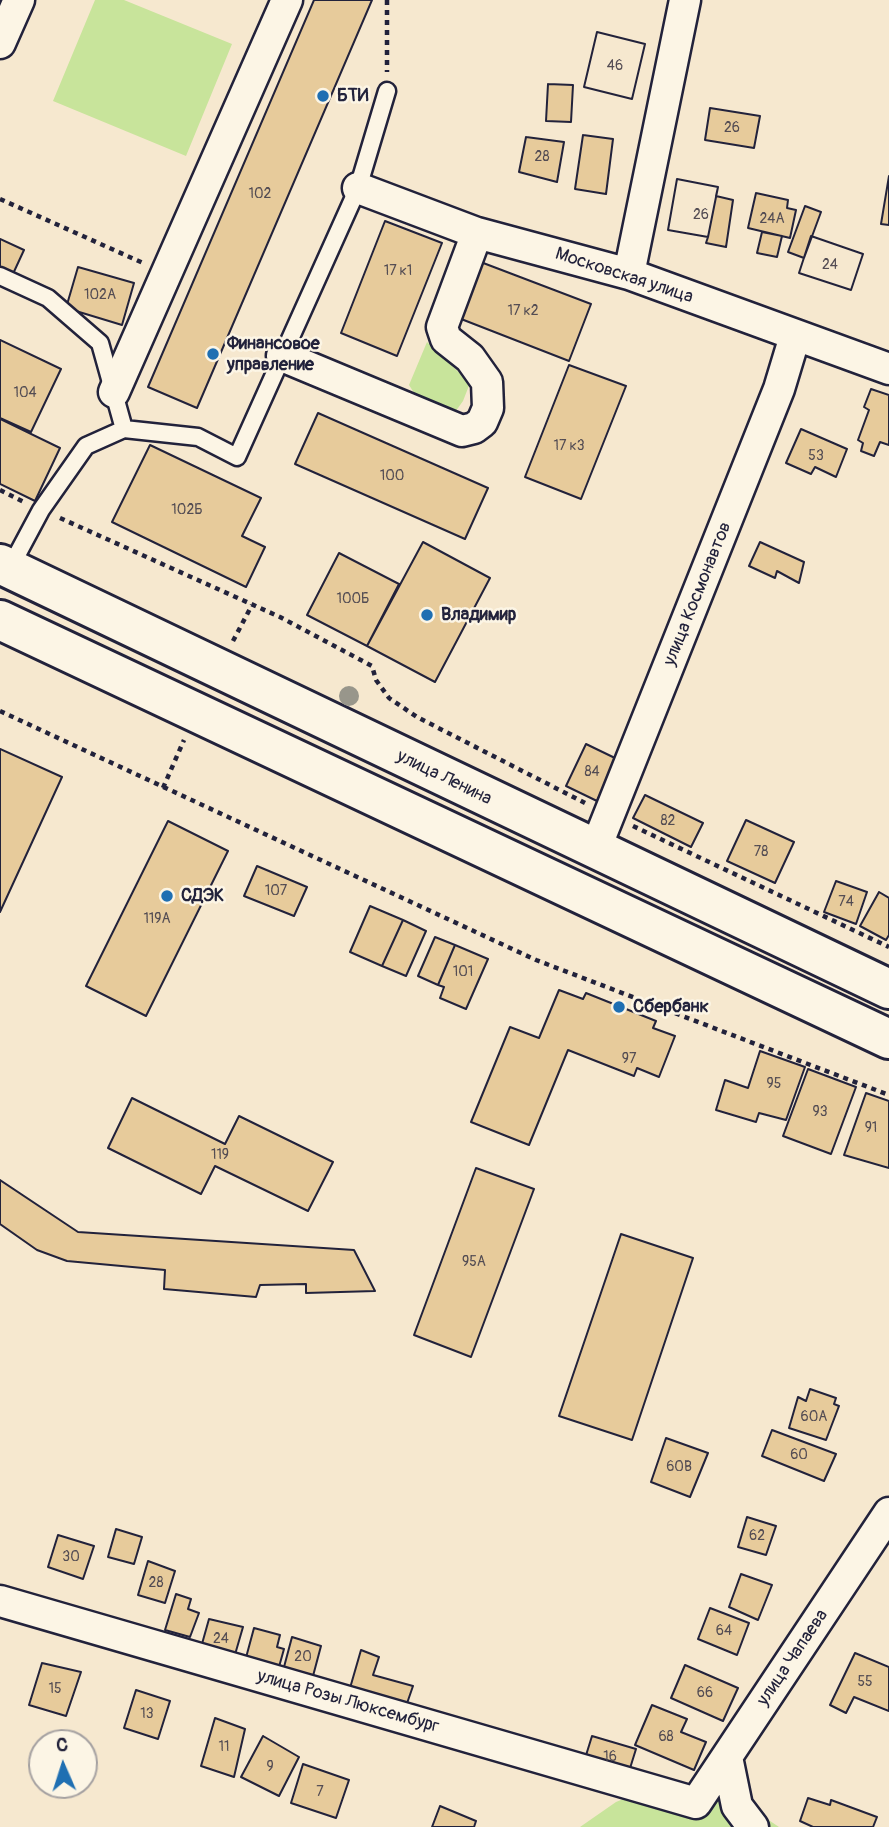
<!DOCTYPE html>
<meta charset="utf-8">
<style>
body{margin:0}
#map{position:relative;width:889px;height:1827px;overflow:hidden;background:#f6e8cf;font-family:Pangolin,sans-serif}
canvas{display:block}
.north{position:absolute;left:28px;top:1729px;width:70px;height:70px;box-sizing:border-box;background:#fcf5e5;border:2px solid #a5a1a1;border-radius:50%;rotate:357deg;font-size:19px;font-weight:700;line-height:28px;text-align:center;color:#22223b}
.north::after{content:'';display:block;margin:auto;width:24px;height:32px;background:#1f6fb2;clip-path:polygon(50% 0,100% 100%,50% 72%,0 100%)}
</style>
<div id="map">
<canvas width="889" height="1827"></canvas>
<div class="north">С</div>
</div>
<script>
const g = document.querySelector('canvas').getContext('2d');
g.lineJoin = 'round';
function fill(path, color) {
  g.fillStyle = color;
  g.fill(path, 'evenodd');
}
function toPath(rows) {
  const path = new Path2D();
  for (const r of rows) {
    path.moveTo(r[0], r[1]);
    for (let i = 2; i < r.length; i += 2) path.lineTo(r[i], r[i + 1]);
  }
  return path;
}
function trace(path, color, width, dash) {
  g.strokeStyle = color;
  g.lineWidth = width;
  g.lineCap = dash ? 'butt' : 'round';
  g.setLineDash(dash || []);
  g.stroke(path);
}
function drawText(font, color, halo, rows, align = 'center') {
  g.font = font + ' Pangolin,sans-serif';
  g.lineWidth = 5;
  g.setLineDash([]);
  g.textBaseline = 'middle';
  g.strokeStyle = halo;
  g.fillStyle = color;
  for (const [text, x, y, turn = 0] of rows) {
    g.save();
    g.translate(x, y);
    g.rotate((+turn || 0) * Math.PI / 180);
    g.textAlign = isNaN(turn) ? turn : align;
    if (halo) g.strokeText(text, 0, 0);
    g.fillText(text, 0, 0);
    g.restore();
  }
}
const green = toPath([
 [95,0,124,0,232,44,186,156,53,101],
 [427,342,470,383,463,401,453,415,420,402,409,385],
 [650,1788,724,1790,779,1827,580,1827,616,1802]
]);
const building = toPath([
 [314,0,372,0,197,408,148,387,314,0],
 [597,32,645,44,632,99,584,87,597,32],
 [597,32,645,44,632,99,584,87,597,32],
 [548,84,573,85,571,122,546,121,548,84],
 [710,108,760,116,754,148,705,140,710,108],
 [583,135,613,139,606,194,575,189,583,135],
 [526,137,564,142,557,182,519,172,526,137],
 [889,176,889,225,881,224,889,176],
 [677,179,718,187,708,237,668,230,677,179],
 [677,179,718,187,716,196,733,200,726,247,706,243,708,237,668,230,677,179],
 [756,193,788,200,787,208,796,210,790,238,748,228,756,193],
 [805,206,821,212,804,258,788,252,805,206],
 [385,221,442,243,397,356,341,333,385,221],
 [762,232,782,236,777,257,757,253,762,232],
 [811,236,863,254,851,290,799,273,811,236],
 [811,236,863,254,851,290,799,273,811,236],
 [0,239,24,250,12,276,0,270,0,239],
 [478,261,591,304,569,361,456,317,478,261],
 [78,267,134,283,122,325,66,308,78,267],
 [0,340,61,369,31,432,0,418,0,340],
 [569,365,626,386,581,499,525,477,569,365],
 [871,389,889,395,889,445,880,442,874,456,861,451,863,443,858,440,869,410,864,407,871,389],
 [318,413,488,488,465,539,295,464,318,413],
 [0,419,60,448,35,501,0,484,0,419],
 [801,429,847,449,836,477,815,467,811,474,786,463,801,429],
 [150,445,261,498,242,536,265,547,246,587,112,522,150,445],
 [423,542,490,578,435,682,367,646,423,542],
 [760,542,804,562,799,583,777,571,775,578,749,566,760,542],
 [339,553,399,584,367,646,307,615,339,553],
 [586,744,617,759,597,801,566,786,586,744],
 [0,749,62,777,0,912,0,749],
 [645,795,703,823,691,847,633,818,645,795],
 [746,820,794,842,775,883,727,861,746,820],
 [168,821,228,851,146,1016,86,986,168,821],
 [257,866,307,887,294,916,244,896,257,866],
 [836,881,867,892,856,924,824,912,836,881],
 [879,892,889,898,889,935,886,940,860,926,879,892],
 [370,906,403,920,382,966,350,952,370,906],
 [403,920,426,931,406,976,382,966,403,920],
 [435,937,455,945,438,985,418,976,435,937],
 [455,945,488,959,466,1009,440,998,444,987,438,985,455,945],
 [559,990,583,999,586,993,656,1021,653,1028,675,1036,659,1077,637,1068,634,1076,568,1050,529,1145,471,1122,510,1027,539,1038,559,990],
 [760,1051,805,1067,786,1120,759,1113,756,1122,716,1110,725,1080,748,1088,760,1051],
 [808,1069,856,1087,831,1154,783,1136,808,1069],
 [866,1093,889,1101,889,1168,844,1155,866,1093],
 [132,1098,225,1144,239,1116,333,1162,308,1211,215,1166,201,1194,108,1148,132,1098],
 [476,1168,534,1189,471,1357,414,1335,476,1168],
 [0,1180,78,1232,354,1250,375,1291,306,1293,306,1284,260,1285,256,1297,164,1289,165,1270,67,1261,37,1250,0,1224,0,1180],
 [621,1234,693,1258,632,1440,559,1416,621,1234],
 [810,1389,836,1398,834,1404,839,1406,826,1440,789,1428,798,1397,806,1401,810,1389],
 [772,1430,836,1454,824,1481,762,1456,772,1430],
 [666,1438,708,1453,690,1497,651,1482,666,1438],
 [747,1517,776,1526,766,1555,738,1547,747,1517],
 [116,1529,142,1537,134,1564,108,1557,116,1529],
 [58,1535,94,1546,83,1579,48,1567,58,1535],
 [148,1561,175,1571,165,1603,138,1595,148,1561],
 [741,1574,772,1585,758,1620,729,1607,741,1574],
 [176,1594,191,1599,188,1609,199,1613,190,1637,165,1630,176,1594],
 [710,1608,749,1623,737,1655,698,1639,710,1608],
 [209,1619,243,1627,234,1658,200,1651,209,1619],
 [254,1628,280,1635,277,1647,284,1649,277,1674,244,1665,254,1628],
 [292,1637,321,1646,313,1676,284,1667,292,1637],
 [361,1650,379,1657,373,1675,413,1686,404,1712,348,1695,361,1650],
 [855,1653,889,1667,889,1711,854,1697,846,1713,830,1705,855,1653],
 [42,1663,81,1672,66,1716,29,1705,42,1663],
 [685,1665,738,1688,723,1721,671,1698,685,1665],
 [136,1690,170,1701,158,1739,124,1728,136,1690],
 [652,1705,687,1719,681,1732,706,1742,694,1770,635,1745,652,1705],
 [215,1718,245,1729,234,1777,201,1766,215,1718],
 [263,1736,299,1757,279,1796,241,1777,263,1736],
 [592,1736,636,1749,627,1778,583,1765,592,1736],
 [303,1764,349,1780,336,1818,291,1803,303,1764],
 [808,1798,830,1805,831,1800,877,1817,873,1827,813,1827,800,1821,808,1798],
 [440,1806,476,1821,474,1827,432,1827,440,1806]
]);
const path = toPath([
 [387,0,387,72],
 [0,199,143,263],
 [0,490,24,502],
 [60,518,280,617,372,666,376,680,389,698,417,717,585,803],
 [233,641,252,605],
 [0,711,536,960,889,1095],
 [163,788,184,740],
 [633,826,889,947]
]);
const lane = toPath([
 [0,276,48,298,100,343,124,429],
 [10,568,41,510,86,446,124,429,198,437,237,457,358,188,387,91]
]);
const street = toPath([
 [0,43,19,0],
 [358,188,477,233,629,274,889,369],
 [629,274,685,0],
 [282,356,462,431,474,428,482,422,488,408,487,382,470,358,446,339,442,327,477,233],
 [114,392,287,0],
 [595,850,779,389,795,336],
 [0,1601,696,1803,889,1513],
 [727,1757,737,1806,753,1827]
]);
const secondary = toPath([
 [0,564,889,989],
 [0,620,889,1039]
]);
const trees = [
 [349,696]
];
const markers = [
 [323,96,7,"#1f6fb2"],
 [213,354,7,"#1f6fb2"],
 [427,615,7,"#1f6fb2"],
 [167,896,7,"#1f6fb2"],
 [619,1007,7,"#1f6fb2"]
];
const numberNames = [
 ["46",615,66],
 ["26",732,128],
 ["28",542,157],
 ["102",260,194],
 ["26",701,215],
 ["24А",772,219],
 ["24",830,265],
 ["17 к1",398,271],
 ["102А",100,295],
 ["17 к2",523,311],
 ["104",25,393],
 ["17 к3",569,446],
 ["53",816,456],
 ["100",392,476],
 ["102Б",187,510],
 ["100Б",353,599],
 ["84",592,772],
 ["82",668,821],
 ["78",761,852],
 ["107",276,891],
 ["74",846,902],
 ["119А",157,919],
 ["101",463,972],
 ["97",629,1059],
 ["95",774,1084],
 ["93",820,1112],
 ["91",871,1128],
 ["119",220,1155],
 ["95А",474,1262],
 ["60А",814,1417],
 ["60",799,1455],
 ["60В",679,1467],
 ["62",757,1536],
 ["30",71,1557],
 ["28",156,1583],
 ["64",724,1631],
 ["24",221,1639],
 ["20",303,1657],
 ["55",865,1682],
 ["15",55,1689],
 ["66",705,1693],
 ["13",147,1714],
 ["68",666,1737],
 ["11",224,1747],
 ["16",610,1757],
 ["9",270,1767],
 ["7",320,1792]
];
const poiNames = [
 ["БТИ",337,96],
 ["Финансовое",227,344],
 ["управление",227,365],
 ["Владимир",441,615],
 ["СДЭК",181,896],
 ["Сбербанк",633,1007]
];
const streetNames = [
 ["Московская улица",624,276,18],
 ["улица Космонавтов",698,594,-68],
 ["улица Ленина",444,778,26],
 ["улица Чапаева",793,1658,-56],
 ["улица Розы Люксембург",348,1702,16]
];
fill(green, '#c8e49b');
fill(building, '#e7cb9b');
trace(building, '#22223b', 2);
trace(lane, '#22223b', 21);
trace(street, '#22223b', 35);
trace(secondary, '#22223b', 44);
trace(path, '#22223b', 4.5, [5, 5]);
trace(lane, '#fcf5e5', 16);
trace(street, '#fcf5e5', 30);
trace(secondary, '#fcf5e5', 38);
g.fillStyle = '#98968b';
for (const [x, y] of trees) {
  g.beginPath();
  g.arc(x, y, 10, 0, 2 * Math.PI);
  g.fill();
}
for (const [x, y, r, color] of markers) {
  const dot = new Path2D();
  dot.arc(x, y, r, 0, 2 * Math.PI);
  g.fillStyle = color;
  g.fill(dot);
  trace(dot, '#fcf5e5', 2.5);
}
drawText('14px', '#534c53', null, numberNames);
drawText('bold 18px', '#22223b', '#fcf5e5', poiNames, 'left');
drawText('18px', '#22223b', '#fcf5e5', streetNames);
</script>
